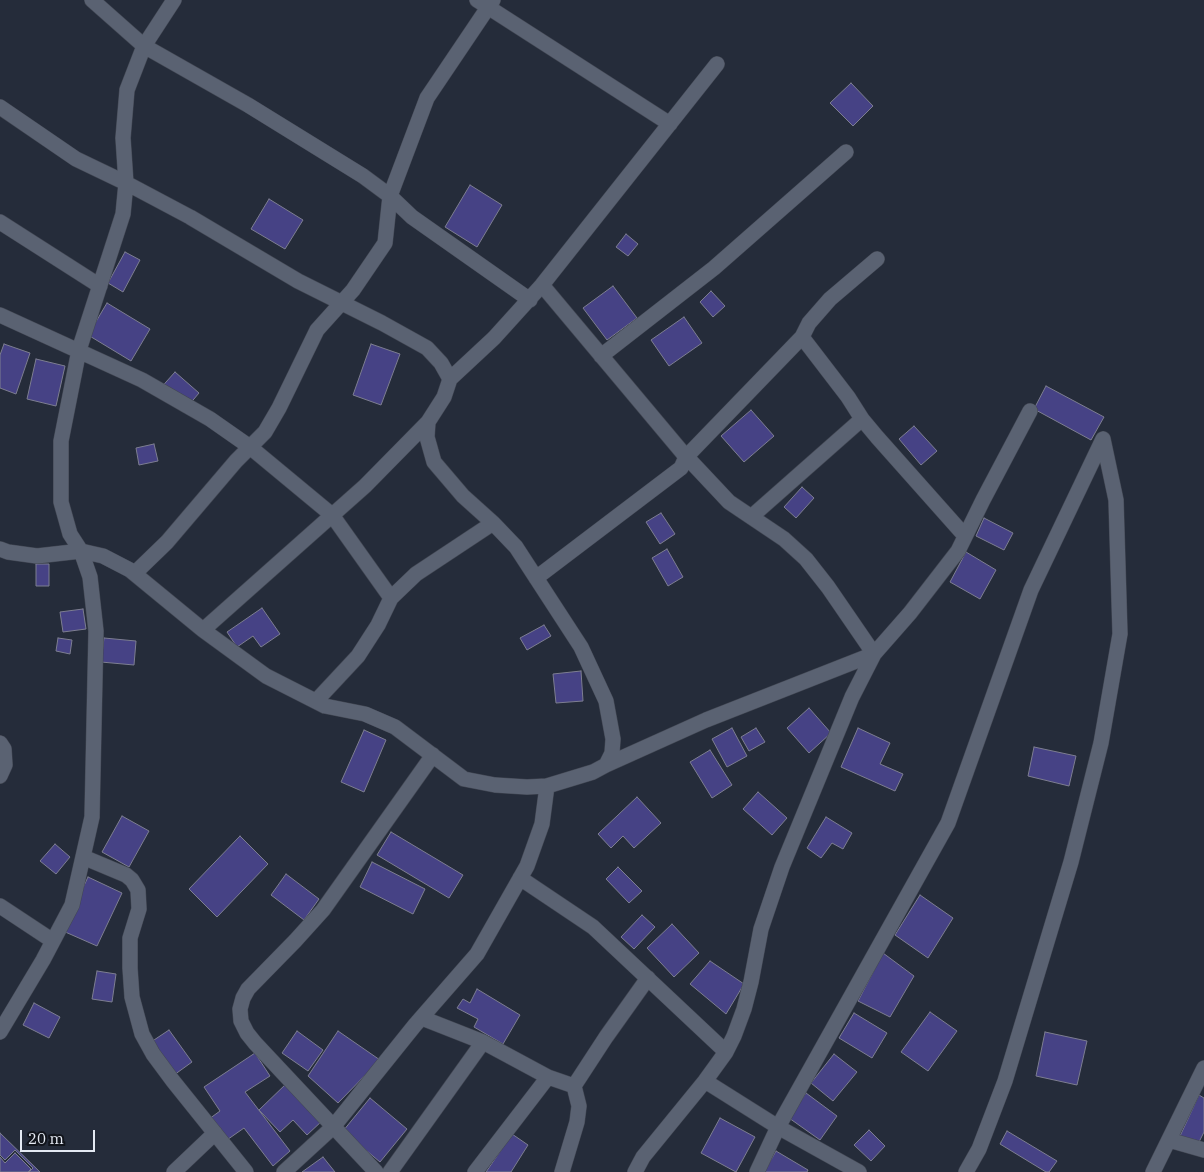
<!DOCTYPE html>
<style>
body{margin:0}
#map{position:relative;width:1204px;height:1172px;overflow:hidden;background:#252c3a;font-family:"IBM Plex Serif",serif}
canvas{display:block}
.scale{position:absolute;left:20px;top:1130px;width:75px;height:22px;box-sizing:border-box;border:2px solid #e5eaf3;border-top:0;padding-left:6px;font-size:15px;line-height:18px;white-space:nowrap;color:#e5eaf3;-webkit-text-stroke:4px #11141b;paint-order:stroke}
</style>
<div id="map">
<canvas width="1204" height="1172"></canvas>
<div class="scale">20 m</div>
</div>
<script>
const g = document.querySelector('canvas').getContext('2d');
g.lineJoin = 'round';
function fill(path, color) {
  g.fillStyle = color;
  g.fill(path, 'evenodd');
}
function toPath(rows) {
  const path = new Path2D();
  for (const r of rows) {
    path.moveTo(r[0], r[1]);
    for (let i = 2; i < r.length; i += 2) path.lineTo(r[i], r[i + 1]);
  }
  return path;
}
function trace(path, color, width, dash) {
  g.strokeStyle = color;
  g.lineWidth = width;
  g.lineCap = dash ? 'butt' : 'round';
  g.setLineDash(dash || []);
  g.stroke(path);
}
const building = toPath([
 [851,83,873,106,853,126,830,103,851,83],
 [470,185,502,205,477,247,445,227,470,185],
 [269,199,303,220,285,249,251,229,269,199],
 [626,234,638,244,628,256,616,247,626,234],
 [125,252,140,260,123,292,108,283,125,252],
 [613,286,637,318,607,340,583,308,613,286],
 [711,291,725,306,713,317,700,302,711,291],
 [107,303,150,329,131,361,88,335,107,303],
 [684,317,702,343,669,366,651,340,684,317],
 [4,344,30,353,16,394,0,388,0,355,4,344],
 [371,344,400,354,381,405,353,395,371,344],
 [36,359,65,366,56,406,27,399,36,359],
 [175,372,199,393,183,412,158,391,175,372],
 [1046,386,1104,417,1091,440,1034,409,1046,386],
 [751,410,774,436,744,462,721,436,751,410],
 [914,426,937,451,921,465,899,439,914,426],
 [154,444,158,461,139,465,136,448,154,444],
 [802,487,814,498,796,518,784,507,802,487],
 [661,513,675,534,660,544,646,522,661,513],
 [984,518,1013,533,1004,550,976,536,984,518],
 [667,549,683,577,668,586,652,558,667,549],
 [966,552,996,570,980,599,950,582,966,552],
 [36,564,49,564,49,586,36,586,36,564],
 [262,608,280,634,261,647,253,636,237,647,227,632,262,608],
 [83,609,86,629,63,632,60,612,83,609],
 [544,625,551,636,527,650,520,638,544,625],
 [58,638,72,640,70,654,56,651,58,638],
 [104,638,136,641,134,665,101,662,104,638],
 [581,671,583,701,556,703,553,674,581,671],
 [809,708,831,733,809,753,787,728,809,708],
 [732,728,747,756,727,767,712,739,732,728],
 [756,728,765,742,749,751,741,737,756,728],
 [858,728,890,743,880,764,903,774,895,791,841,767,858,728],
 [364,730,386,740,364,792,341,782,364,730],
 [1034,747,1076,756,1069,786,1028,776,1034,747],
 [710,750,732,785,712,798,690,762,710,750],
 [758,792,787,818,772,835,743,809,758,792],
 [637,797,661,823,634,848,623,836,611,848,598,834,637,797],
 [122,816,149,831,129,867,102,852,122,816],
 [826,817,852,833,843,849,832,843,821,858,807,848,826,817],
 [391,832,463,875,449,898,377,855,391,832],
 [240,836,268,864,217,917,189,889,240,836],
 [55,844,70,857,56,874,40,861,55,844],
 [372,862,425,889,413,914,360,887,372,862],
 [618,867,642,891,629,903,606,879,618,867],
 [286,874,319,899,304,920,271,895,286,874],
 [88,877,122,893,97,946,63,931,88,877],
 [920,895,953,918,928,958,895,935,920,895],
 [642,915,655,927,634,949,621,937,642,915],
 [672,924,699,953,674,977,647,948,672,924],
 [883,953,914,976,890,1017,858,1001,883,953],
 [710,961,744,984,726,1014,690,984,710,961],
 [97,971,116,974,112,1002,92,999,97,971],
 [477,989,520,1015,503,1044,474,1027,478,1019,457,1008,463,999,470,1003,477,989],
 [34,1003,60,1017,49,1038,23,1025,34,1003],
 [930,1012,957,1031,928,1071,901,1052,930,1012],
 [854,1013,887,1033,872,1058,839,1038,854,1013],
 [169,1030,192,1062,174,1075,151,1042,169,1030],
 [297,1031,323,1050,308,1071,282,1053,297,1031],
 [338,1031,380,1060,338,1103,308,1076,338,1031],
 [1045,1032,1087,1041,1077,1085,1036,1076,1045,1032],
 [255,1053,270,1076,245,1092,290,1151,273,1166,244,1128,224,1142,209,1119,220,1111,204,1087,255,1053],
 [834,1054,857,1072,833,1101,811,1083,834,1054],
 [287,1083,323,1120,307,1135,293,1120,280,1132,259,1110,287,1083],
 [806,1093,837,1116,820,1140,789,1118,806,1093],
 [1199,1095,1204,1098,1204,1132,1198,1144,1180,1136,1199,1095],
 [370,1098,407,1129,380,1162,343,1131,370,1098],
 [720,1118,755,1137,736,1172,701,1153,720,1118],
 [869,1130,885,1146,871,1161,854,1145,869,1130],
 [1007,1131,1057,1161,1049,1172,1046,1172,1000,1144,1007,1131],
 [0,1133,40,1172,29,1172,33,1168,15,1150,5,1160,0,1155,0,1133],
 [512,1134,528,1145,511,1172,486,1172,512,1134],
 [776,1151,808,1170,807,1172,764,1172,776,1151],
 [15,1153,31,1169,28,1172,0,1172,0,1157,5,1163,15,1153],
 [323,1157,335,1172,302,1172,323,1157]
]);
const minor = toPath([
 [92,0,144,46,248,105,363,176,390,196,412,217,530,300],
 [477,0,670,124],
 [0,107,76,159,126,183,190,217,298,281,382,323,427,348,441,363,450,379,444,397,428,422,427,437,434,462,463,496,493,523,516,547,581,647,606,701,613,739,612,753,606,765,593,772,547,786,527,787,495,785,464,779,395,727,365,714,325,706,266,676,203,630,130,570,103,556,81,551,37,556,8,552,0,549],
 [0,222,100,286],
 [542,285,682,452,729,502,784,539,806,559,828,587,874,654,706,720,606,765],
 [0,315,142,380,210,419,250,447,332,515,391,598,378,625,358,656,316,701],
 [802,337,848,397,862,419,877,437,965,536],
 [601,356,714,268,846,152],
 [450,379,494,338,542,285,717,64],
 [751,517,862,419],
 [135,573,167,542,236,461,265,432,279,408,317,330,353,290,385,243,390,196,427,98,493,0],
 [536,578,681,468,686,457,802,337,809,323,830,299,877,259],
 [391,598,416,574,493,523],
 [203,630,365,486,428,422],
 [0,743,4,749,5,765,0,776],
 [83,857,126,875,132,880,138,890,139,909,130,938,130,968,132,997,142,1034,153,1054,173,1081,246,1172],
 [520,878,593,927,726,1052],
 [0,906,53,941],
 [422,1018,483,1042,548,1077,574,1086,606,1037,648,978],
 [0,1032,43,960,72,905,92,817,96,631,90,577,81,551,70,534,61,502,61,441,79,350,123,214,126,183,123,138,127,90,144,46,174,0],
 [705,1081,778,1127,859,1172],
 [1169,1140,1204,1150],
 [174,1172,215,1133],
 [284,1172,333,1127,415,1025,477,954,527,866,542,824,547,786],
 [376,1172,255,1043,247,1033,241,1021,240,1009,243,998,248,989,295,941,323,910,433,755],
 [390,1172,483,1042],
 [475,1172,548,1077],
 [562,1172,577,1122,579,1106,574,1086],
 [635,1172,643,1157,705,1081,726,1052,734,1036,744,1009,751,982,761,929,782,867,852,697,874,654,910,613,958,551,983,500,1030,411],
 [757,1172,778,1127,948,823,1031,590,1103,439],
 [966,1172,979,1149,1005,1081,1071,862,1101,743,1120,634,1116,500,1103,439],
 [1153,1172,1204,1068]
]);
fill(building, '#464285');
trace(building, '#7d7e91', 1);
trace(minor, '#424753', 16);
trace(minor, '#5a6272', 15);
</script>
